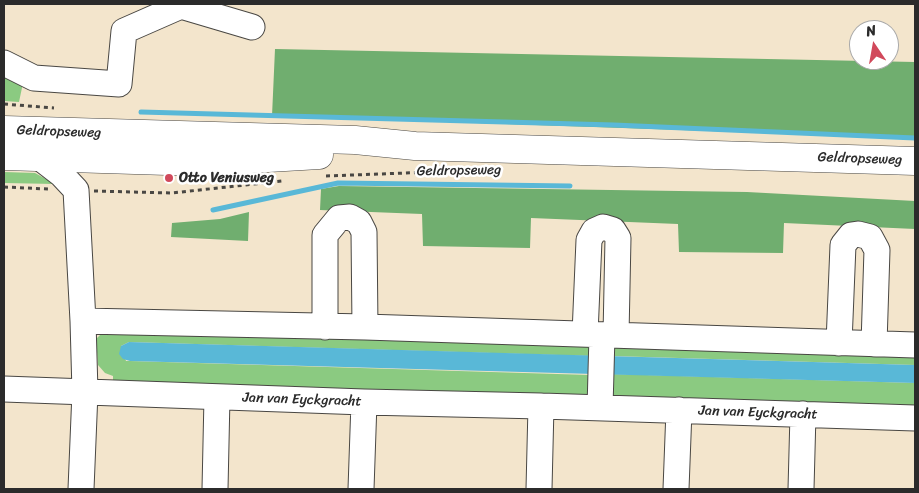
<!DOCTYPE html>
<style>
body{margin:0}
#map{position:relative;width:919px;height:493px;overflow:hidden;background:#f3e5cc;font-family:Sriracha,sans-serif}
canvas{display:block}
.frame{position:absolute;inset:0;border:5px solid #2b2b2b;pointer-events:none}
.north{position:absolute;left:849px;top:20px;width:50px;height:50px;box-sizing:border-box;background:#fff;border:1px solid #aaa;border-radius:50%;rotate:348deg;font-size:14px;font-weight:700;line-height:20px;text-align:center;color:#2b2b2b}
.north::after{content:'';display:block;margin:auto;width:18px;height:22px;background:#d1495b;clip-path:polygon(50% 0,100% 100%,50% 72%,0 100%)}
</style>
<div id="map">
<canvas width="919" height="493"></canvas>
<div class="frame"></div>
<div class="north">N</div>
</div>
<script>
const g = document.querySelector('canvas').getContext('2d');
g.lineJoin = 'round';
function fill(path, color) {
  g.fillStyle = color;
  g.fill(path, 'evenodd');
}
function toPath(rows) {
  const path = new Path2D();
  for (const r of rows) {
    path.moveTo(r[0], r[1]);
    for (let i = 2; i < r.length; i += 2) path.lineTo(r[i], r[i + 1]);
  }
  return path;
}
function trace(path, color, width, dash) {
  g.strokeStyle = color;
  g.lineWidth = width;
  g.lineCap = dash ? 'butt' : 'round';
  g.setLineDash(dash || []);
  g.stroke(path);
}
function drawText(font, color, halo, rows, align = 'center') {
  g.font = font + ' Sriracha,sans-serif';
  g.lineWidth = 5;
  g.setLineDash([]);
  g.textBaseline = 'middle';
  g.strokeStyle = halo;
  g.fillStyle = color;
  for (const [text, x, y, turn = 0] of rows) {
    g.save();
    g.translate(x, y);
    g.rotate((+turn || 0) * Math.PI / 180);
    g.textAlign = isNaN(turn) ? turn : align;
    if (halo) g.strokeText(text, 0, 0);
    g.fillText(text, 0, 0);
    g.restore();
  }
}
const green = toPath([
 [4,75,23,83,19,102,4,101],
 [4,172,35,173,55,184,4,183],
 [102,333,591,342,591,356,129,342,121,346,126,361,130,361,590,375,590,396,113,382,113,376,105,373,98,365,96,339],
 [613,342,915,350,915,365,612,356],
 [612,374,915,383,915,407,611,396]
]);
const forest = toPath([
 [275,49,915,62,915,138,272,116],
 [339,186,747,192,915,201,915,229,784,223,783,253,679,252,678,224,531,218,530,248,423,246,422,214,320,210,321,189],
 [249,212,248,241,171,237,172,223,220,219]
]);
const water = toPath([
 [129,342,915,365,915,383,130,361,123,359,119,354,121,346]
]);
const stream = toPath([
 [141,112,614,125,915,138],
 [213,210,338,183,570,186]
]);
const path = toPath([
 [4,104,54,108],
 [326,176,459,171],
 [4,187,48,189],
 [94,191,172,193,282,181]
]);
const minor = toPath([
 [4,63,34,78,119,84,124,31,181,6,252,27],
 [39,157,61,174,76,190,83,321,85,392,81,489],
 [83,321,365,327,915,345],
 [325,327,325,235,339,218,350,217,359,222,364,232,365,327],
 [585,334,589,240,594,231,603,227,613,230,618,238,616,335],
 [839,343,843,245,851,235,858,234,870,237,877,250,874,344],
 [4,389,364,402,541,406,915,418],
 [600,408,602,335],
 [215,489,217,397],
 [361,489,364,402],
 [539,489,541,406],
 [676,489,679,410],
 [801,489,803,414]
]);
const major = toPath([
 [4,130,355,140,415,146,915,161],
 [4,156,200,162,319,155]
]);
const markers = [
 [169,178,5,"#d1495b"]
];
const streetNames = [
 ["Geldropseweg",59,132,2],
 ["Geldropseweg",860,159,2],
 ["Geldropseweg",459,171,-1],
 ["Jan van Eyckgracht",302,400,2],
 ["Jan van Eyckgracht",758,413,2]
];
const poiNames = [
 ["Otto Veniusweg",179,178]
];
fill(green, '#8bca81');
fill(forest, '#70ae6f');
fill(water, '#59b8d7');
trace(stream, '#59b8d7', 5);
trace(minor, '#494743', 27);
trace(major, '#494743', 29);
trace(path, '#494743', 3, [4, 4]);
trace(minor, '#fff', 25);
trace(major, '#fff', 28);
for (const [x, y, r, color] of markers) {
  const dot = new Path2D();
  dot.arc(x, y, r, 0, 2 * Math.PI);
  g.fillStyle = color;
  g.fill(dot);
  trace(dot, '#fff', 2);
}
drawText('14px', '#2b2b2b', '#fff', streetNames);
drawText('bold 14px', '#2b2b2b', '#fff', poiNames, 'left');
</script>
